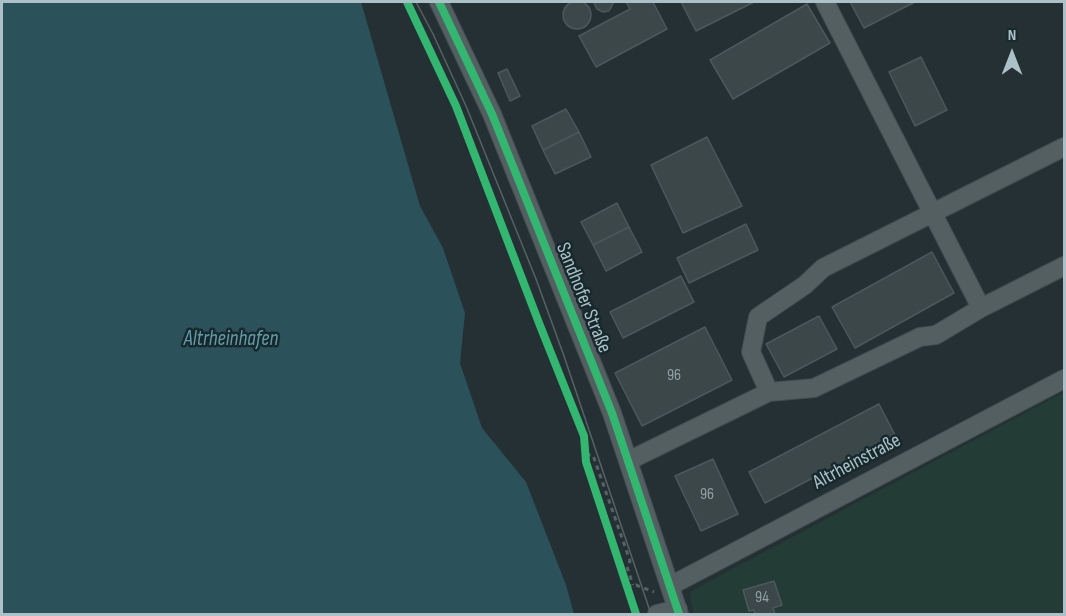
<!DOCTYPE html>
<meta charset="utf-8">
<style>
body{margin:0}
#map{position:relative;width:1066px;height:616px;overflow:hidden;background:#243033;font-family:"Sofia Sans Condensed",sans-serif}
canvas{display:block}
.frame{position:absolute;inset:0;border:3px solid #acc1c7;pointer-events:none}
.north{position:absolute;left:982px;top:24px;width:60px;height:60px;-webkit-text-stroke:4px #18292e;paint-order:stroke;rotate:0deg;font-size:16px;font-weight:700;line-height:24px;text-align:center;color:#acc1c7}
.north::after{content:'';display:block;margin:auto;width:21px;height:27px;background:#acc1c7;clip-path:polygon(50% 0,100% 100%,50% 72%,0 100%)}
</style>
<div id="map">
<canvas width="1066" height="616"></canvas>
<div class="frame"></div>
<div class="north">N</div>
</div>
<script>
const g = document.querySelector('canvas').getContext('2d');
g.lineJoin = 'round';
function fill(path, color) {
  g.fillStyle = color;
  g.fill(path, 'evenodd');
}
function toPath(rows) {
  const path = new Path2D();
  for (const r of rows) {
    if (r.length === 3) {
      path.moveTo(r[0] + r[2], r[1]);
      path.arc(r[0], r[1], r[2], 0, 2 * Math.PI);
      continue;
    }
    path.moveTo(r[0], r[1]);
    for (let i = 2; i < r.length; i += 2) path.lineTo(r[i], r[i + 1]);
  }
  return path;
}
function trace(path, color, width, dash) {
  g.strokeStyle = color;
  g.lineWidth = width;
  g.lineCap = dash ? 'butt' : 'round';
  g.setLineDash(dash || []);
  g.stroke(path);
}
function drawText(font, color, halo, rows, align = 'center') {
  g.font = font + ' "Sofia Sans Condensed",sans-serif';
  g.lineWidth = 5;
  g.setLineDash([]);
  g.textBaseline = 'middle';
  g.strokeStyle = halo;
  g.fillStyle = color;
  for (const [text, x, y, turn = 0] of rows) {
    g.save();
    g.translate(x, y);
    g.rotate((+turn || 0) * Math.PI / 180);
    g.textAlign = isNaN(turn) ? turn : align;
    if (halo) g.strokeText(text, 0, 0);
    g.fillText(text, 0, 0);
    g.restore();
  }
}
const green = toPath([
 [1064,392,1064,614,694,614,690,599,691,591]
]);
const water = toPath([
 [2,2,361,2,420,206,443,248,465,313,460,363,482,428,526,482,566,585,574,614,2,614]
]);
const building = toPath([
 [577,15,14],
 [626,2,653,2,667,29,596,67,579,36,630,9,626,2],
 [681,2,754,2,696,31,681,2],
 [850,2,915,2,864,28,850,2],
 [594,3,594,2,614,2,609,11,603,12,597,9,594,3],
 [807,4,830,43,733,99,710,60,807,4],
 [921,57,947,110,915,126,889,72,921,57],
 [507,69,520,96,510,101,498,73,507,69],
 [566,109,579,132,543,150,532,126,566,109],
 [579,132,591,157,555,174,543,150,579,132],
 [707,137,742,206,683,233,651,165,707,137],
 [617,203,629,227,593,245,581,222,617,203],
 [746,224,758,250,689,283,677,258,746,224],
 [629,227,642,252,606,271,593,245,629,227],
 [932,252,954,293,855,348,832,307,932,252],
 [681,276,694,302,623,338,610,312,681,276],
 [819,316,837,349,784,377,766,344,819,316],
 [705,327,732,380,642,426,615,373,705,327],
 [879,404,895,435,765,503,749,472,879,404],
 [713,459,738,514,701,531,675,476,713,459],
 [774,581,782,605,773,608,775,614,755,614,754,610,749,611,743,590,774,581]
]);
const path = toPath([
 [586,455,593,455,630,561,627,567,633,585],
 [627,587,636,585,654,592]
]);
const minor = toPath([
 [439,2,492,114,612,413,679,614],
 [825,2,981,308],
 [769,392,751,352,758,317,805,285,823,268,1064,147],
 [628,461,769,392,814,388,920,337,936,335,981,308,1064,266],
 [670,586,1064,379],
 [657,614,678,609]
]);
const tram = toPath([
 [416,2,433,34,466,106,536,279,564,356,651,614]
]);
const cycleway = toPath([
 [407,2,456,106,539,323,584,436,586,462,636,614],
 [439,2,492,114,612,413,679,614]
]);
const numberNames = [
 ["96",674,376],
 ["96",707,495],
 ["94",762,598]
];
const streetNames = [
 ["Sandhofer Straße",583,298,68],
 ["Altrheinstraße",857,462,-28]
];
const waterNames = [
 ["Altrheinhafen",231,340]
];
fill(green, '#233c35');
fill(water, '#2b525a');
fill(building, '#3c474a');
trace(building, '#4b585c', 1.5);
trace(minor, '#424b4e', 20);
trace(path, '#576264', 3, [4.5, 4.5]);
trace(minor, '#545f62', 18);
trace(tram, '#586265', 1.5);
trace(cycleway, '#33b770', 8);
drawText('16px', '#90a2a8', null, numberNames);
drawText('20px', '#acc1c7', '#18292e', streetNames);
drawText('italic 21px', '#619ca9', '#18292e', waterNames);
</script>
